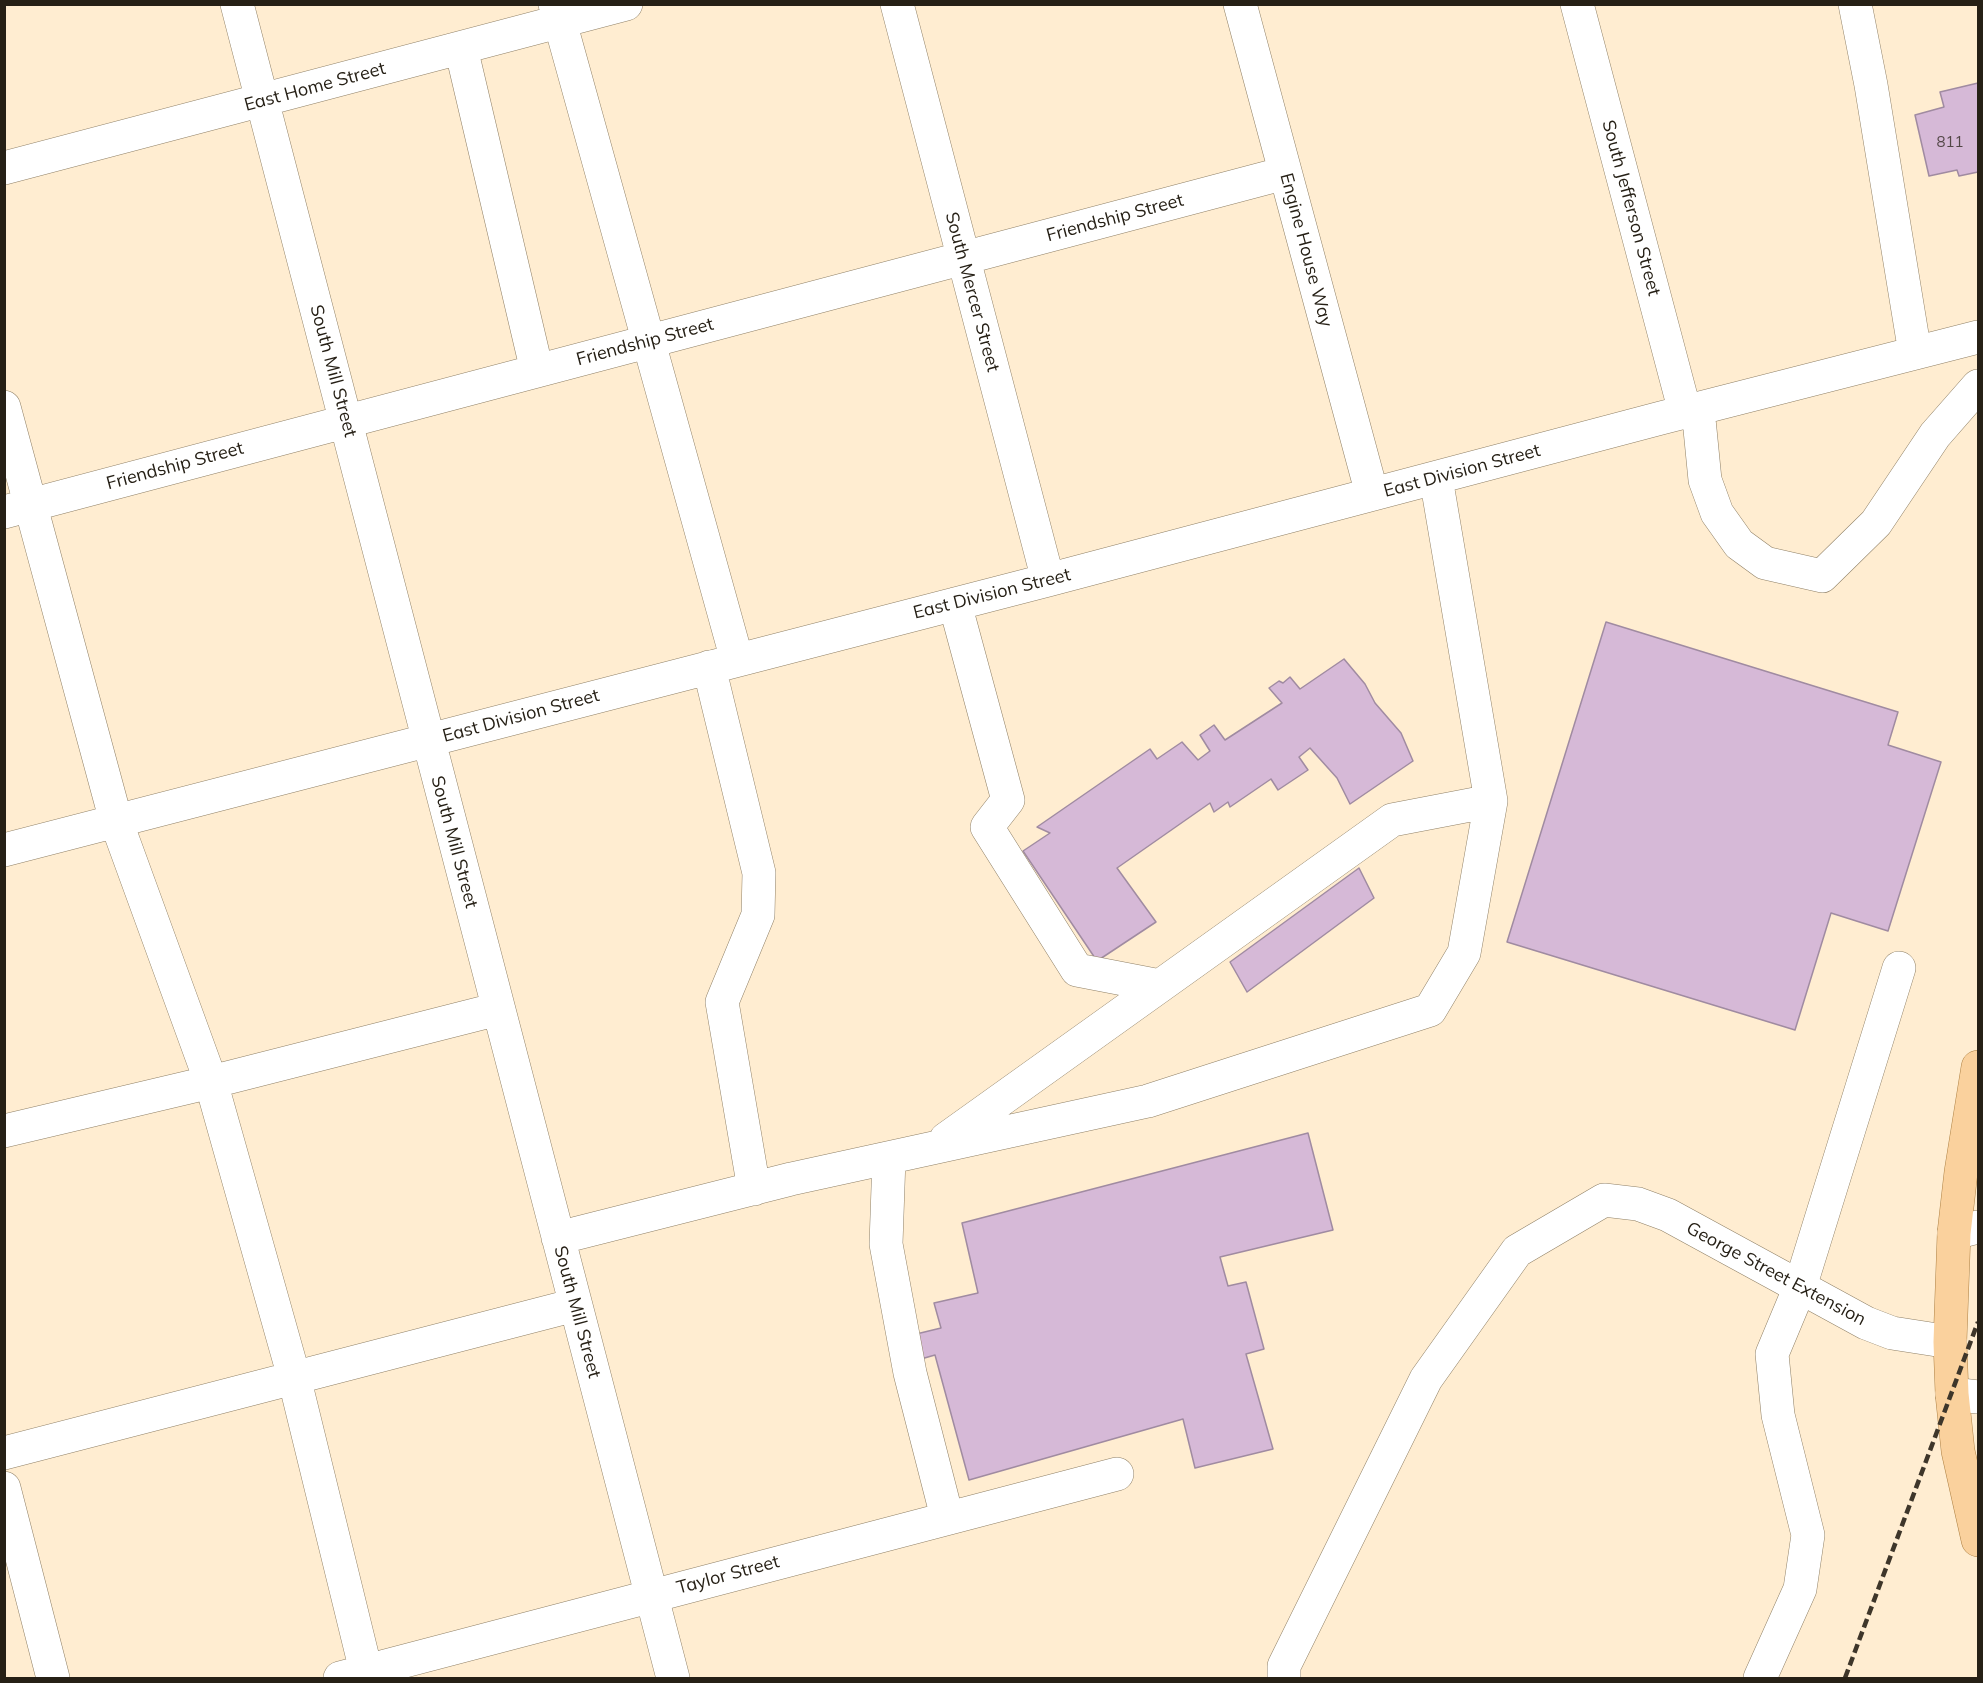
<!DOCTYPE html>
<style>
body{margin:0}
#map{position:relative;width:1983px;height:1683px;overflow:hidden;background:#ffedd1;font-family:Mulish,sans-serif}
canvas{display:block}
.frame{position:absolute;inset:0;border:6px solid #262016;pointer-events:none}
</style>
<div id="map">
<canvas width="1983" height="1683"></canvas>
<div class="frame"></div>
</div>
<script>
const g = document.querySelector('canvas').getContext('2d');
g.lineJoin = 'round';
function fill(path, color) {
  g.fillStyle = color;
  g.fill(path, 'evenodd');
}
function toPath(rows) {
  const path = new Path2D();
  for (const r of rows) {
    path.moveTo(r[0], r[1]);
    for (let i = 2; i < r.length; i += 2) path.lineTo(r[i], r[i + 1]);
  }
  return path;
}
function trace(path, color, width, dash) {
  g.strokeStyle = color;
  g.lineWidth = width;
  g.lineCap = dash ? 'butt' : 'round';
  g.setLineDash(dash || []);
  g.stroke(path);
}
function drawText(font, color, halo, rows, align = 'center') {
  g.font = font + ' Mulish,sans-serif';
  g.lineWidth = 4.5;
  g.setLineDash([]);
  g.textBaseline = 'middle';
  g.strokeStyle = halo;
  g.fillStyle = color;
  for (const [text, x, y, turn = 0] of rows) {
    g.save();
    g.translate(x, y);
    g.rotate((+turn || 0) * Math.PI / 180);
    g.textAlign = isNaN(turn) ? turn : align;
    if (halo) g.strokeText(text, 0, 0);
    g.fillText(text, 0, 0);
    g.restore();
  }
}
const building = toPath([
 [1978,83,1978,172,1959,176,1957,170,1929,176,1915,115,1944,107,1940,92,1978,83],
 [1606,622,1898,712,1888,745,1941,762,1888,931,1831,913,1795,1030,1507,942,1606,622],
 [1344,659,1365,684,1375,703,1401,733,1413,761,1350,804,1337,778,1310,748,1299,757,1308,770,1278,790,1271,779,1230,807,1228,802,1214,812,1210,803,1117,868,1156,922,1097,961,1023,851,1050,833,1037,827,1150,749,1157,759,1182,742,1198,760,1210,751,1200,735,1214,725,1225,740,1282,703,1269,688,1279,681,1283,683,1290,677,1300,689,1344,659],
 [1359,868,1374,898,1247,992,1230,962,1359,868],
 [1308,1133,1333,1230,1220,1257,1228,1286,1246,1282,1264,1349,1246,1354,1273,1449,1195,1468,1183,1419,969,1480,935,1355,914,1361,908,1336,941,1328,934,1303,978,1293,962,1223,1308,1133]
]);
const minor = toPath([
 [237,4,673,1678],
 [555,4,737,660],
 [897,4,1048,580],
 [1240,4,1372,494],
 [1577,4,1685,412],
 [1855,4,1871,85,1915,353],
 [461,48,537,371],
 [4,168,626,4],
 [4,407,116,821,211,1082,294,1377,366,1671],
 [1698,409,1705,480,1717,513,1739,544,1765,563,1822,576,1876,523,1935,435,1978,386],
 [4,512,1285,173],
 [955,604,1008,800,987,827,1077,970,1160,986],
 [709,667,759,873,758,915,722,1002,754,1189],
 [4,850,1048,580,1661,418,1978,337],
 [4,1131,211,1082,498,1009],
 [946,1139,1392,820,1491,801],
 [889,1158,886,1244,910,1373,947,1517],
 [1954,1233,1978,1227],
 [558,1238,791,1179,1148,1101,1430,1010,1464,953,1491,801,1436,478],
 [1952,1394,1978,1397],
 [4,1453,575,1305],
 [4,1488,53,1678],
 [340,1678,1117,1474],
 [1284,1678,1284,1666,1426,1379,1517,1251,1604,1200,1638,1204,1668,1215,1866,1323,1892,1333,1950,1342],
 [1760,1678,1800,1589,1808,1535,1778,1415,1772,1354,1800,1287,1899,968]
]);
const major = toPath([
 [1978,1067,1961,1172,1954,1233,1950,1342,1952,1394,1958,1451,1978,1540]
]);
const rail = toPath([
 [1845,1678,1978,1322]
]);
const numberNames = [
 ["811",1950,142]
];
const streetNames = [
 ["East Home Street",315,87,-15],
 ["South Jefferson Street",1631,208,75],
 ["Friendship Street",1115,218,-15],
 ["Engine House Way",1306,250,75],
 ["South Mercer Street",972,292,75],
 ["Friendship Street",645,342,-15],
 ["South Mill Street",333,371,75],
 ["Friendship Street",175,466,-15],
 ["East Division Street",1462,471,-15],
 ["East Division Street",992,594,-14],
 ["East Division Street",521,716,-15],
 ["South Mill Street",454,842,75],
 ["George Street Extension",1776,1274,28],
 ["South Mill Street",577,1312,75],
 ["Taylor Street",728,1575,-15]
];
fill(building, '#d6b9d7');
trace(building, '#a08ba1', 1.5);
trace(minor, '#908167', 34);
trace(major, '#ad8044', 34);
trace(minor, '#fff', 33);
trace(major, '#fad19d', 33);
trace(rail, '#3e362a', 4.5, [9, 4.5]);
drawText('15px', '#524646', null, numberNames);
drawText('18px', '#262016', '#fff', streetNames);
</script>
